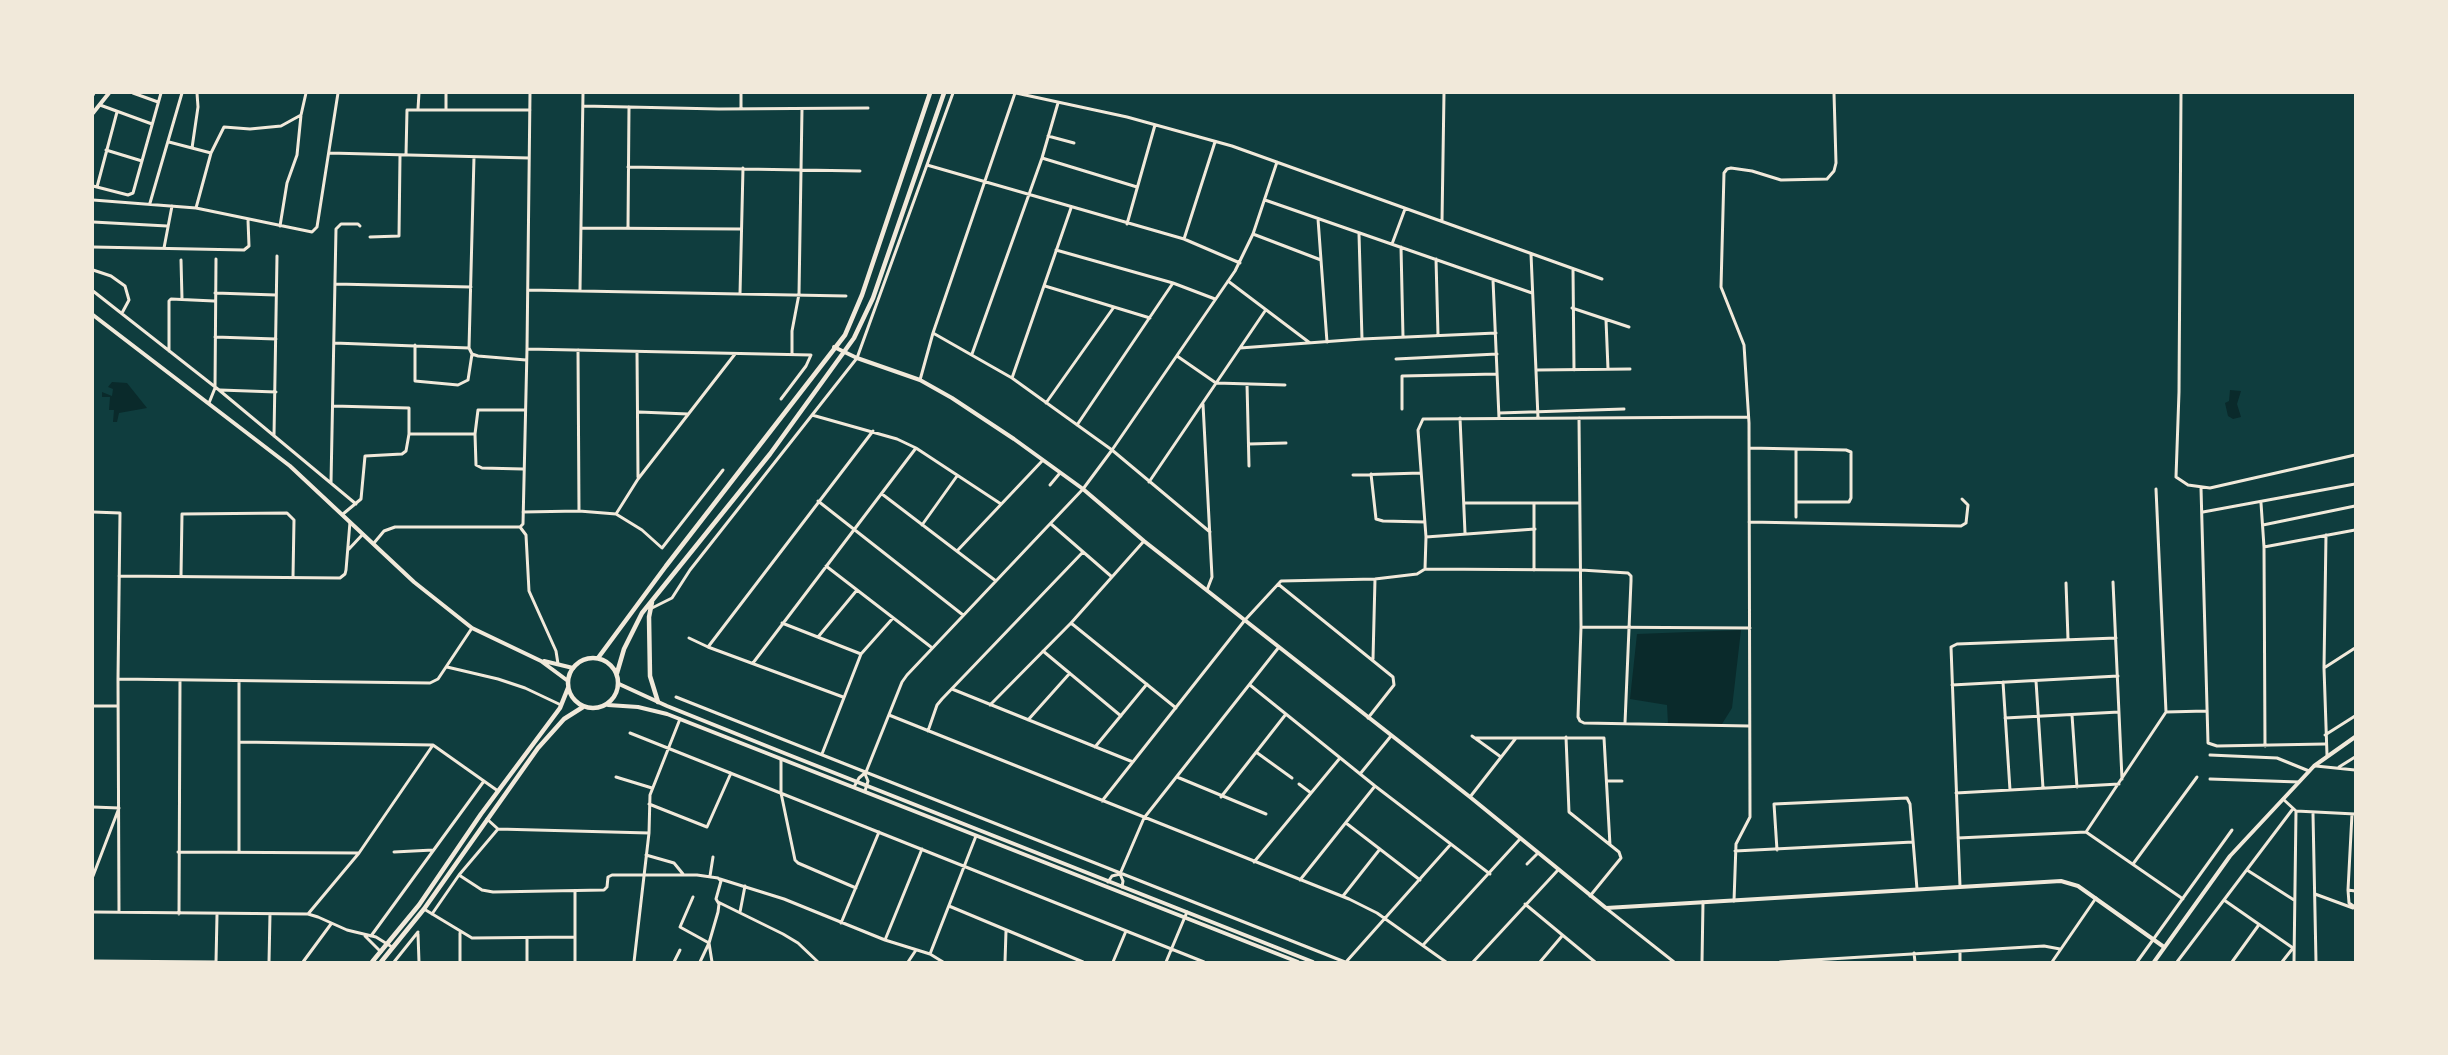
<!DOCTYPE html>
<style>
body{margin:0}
#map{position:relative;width:2448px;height:1055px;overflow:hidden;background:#0f3d3e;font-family:"Fira Sans",sans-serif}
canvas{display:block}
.frame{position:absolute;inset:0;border:94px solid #f1e9da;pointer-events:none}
</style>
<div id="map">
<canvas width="2448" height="1055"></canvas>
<div class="frame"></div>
</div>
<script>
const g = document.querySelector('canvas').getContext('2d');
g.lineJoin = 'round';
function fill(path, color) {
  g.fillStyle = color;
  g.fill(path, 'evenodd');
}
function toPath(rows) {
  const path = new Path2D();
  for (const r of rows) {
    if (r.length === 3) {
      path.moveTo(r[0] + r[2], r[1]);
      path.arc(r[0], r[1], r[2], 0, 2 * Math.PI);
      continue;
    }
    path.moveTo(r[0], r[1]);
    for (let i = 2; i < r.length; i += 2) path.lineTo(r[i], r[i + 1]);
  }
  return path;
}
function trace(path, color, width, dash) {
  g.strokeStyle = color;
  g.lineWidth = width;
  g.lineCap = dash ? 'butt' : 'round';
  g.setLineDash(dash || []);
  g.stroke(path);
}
const water = toPath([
 [112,382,127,383,147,408,119,413,117,422,113,422,114,410,109,410,110,397,102,397,102,392,112,396,113,389,108,387],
 [2230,390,2241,391,2237,404,2241,417,2233,419,2228,416,2225,403,2229,401],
 [1741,630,1732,708,1722,724,1668,724,1667,705,1630,699,1637,634]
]);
const minor = toPath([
 [133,93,158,102],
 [1016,93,1127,117,1232,146,1602,279],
 [2181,93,2179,392,2176,477,2188,485,2210,488,2355,455],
 [93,95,94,93],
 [100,105,152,124],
 [583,106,719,109,868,108],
 [418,109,419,93],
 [446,109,446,93],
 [741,109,741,93],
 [1048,136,1074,143],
 [169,142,211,153],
 [192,148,198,107,197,93],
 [106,150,142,161],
 [329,153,529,158],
 [406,155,407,110,530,110],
 [1042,158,1137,187],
 [927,165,1184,239,1240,263],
 [628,167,860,171],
 [93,186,128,195,133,193,161,93],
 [97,187,117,112],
 [93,200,196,208,312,232,317,227,338,93],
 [1265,200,1532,293],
 [150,203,182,93],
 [196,208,211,153,224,127,250,129,281,126,301,115],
 [1318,219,1327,342],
 [1442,221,1444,93],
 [93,222,167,226],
 [1127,224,1155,125],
 [280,226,287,183,297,155,301,115,306,93],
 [628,227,629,107],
 [581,228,741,229],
 [1253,234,1321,260],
 [1359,234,1362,339],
 [370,237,399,236,400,156],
 [1184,239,1215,142],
 [1392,244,1405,209],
 [93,247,244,250,249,246,248,220],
 [1401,247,1403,337],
 [164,248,172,206],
 [1056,250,1173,283,1215,299],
 [1531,254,1538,418],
 [1436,259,1438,335],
 [181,260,182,299],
 [1573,269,1574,370],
 [93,270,111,276,125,286,129,300,122,313],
 [1493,280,1499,418],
 [1228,281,1310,343],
 [335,284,471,287],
 [1045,286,1150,318],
 [528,290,846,296],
 [580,290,583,93],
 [93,291,219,390,356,504],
 [215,293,276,295],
 [740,294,743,168],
 [1572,308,1629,327],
 [1606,320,1608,369],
 [933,333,1012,378,1112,450,1210,532],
 [215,337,276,339],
 [334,343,469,348],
 [415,345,415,381,458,385,468,380,472,354,469,348,474,157],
 [1240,348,1362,339,1496,333],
 [527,349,811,355,806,366,781,399],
 [578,350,579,511],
 [169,351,169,301,171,299,214,301],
 [637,352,638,477],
 [472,354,478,356,526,360],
 [792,354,792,331,799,294,802,109],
 [972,354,1042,158,1058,103],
 [1177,356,1216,383,1285,385],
 [1396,359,1497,354],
 [1537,370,1630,369],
 [1012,378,1071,208],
 [920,380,933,333,1015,93],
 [1247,384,1249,466],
 [220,390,276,392],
 [209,403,215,388,216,259],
 [1046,403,1114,307],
 [1203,404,1212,577,1207,590],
 [333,406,409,408,409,434,406,451,402,454,365,456,361,499,343,514],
 [1402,409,1402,376,1497,374],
 [639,412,688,414],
 [1499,413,1624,409],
 [812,415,897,439,916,448,1001,504],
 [1460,418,1465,533],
 [1579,418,1581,627,1578,717,1580,721,1584,723,1749,726],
 [1077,425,1173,283],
 [409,434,475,434],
 [274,436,277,256],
 [1249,444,1286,443],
 [1749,448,1846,450,1851,452,1851,498,1849,502,1796,502],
 [1796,450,1796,517],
 [523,469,482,468,476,465,475,434,478,410,524,410],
 [1371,474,1376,519,1383,521,1425,522],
 [1353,475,1421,473],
 [1149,482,1265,311],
 [331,483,336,229,341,224,358,224,360,226],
 [1050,485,1060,473],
 [2201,488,2208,743,2217,746,2325,744],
 [2156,489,2166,712],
 [882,494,996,581],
 [818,501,963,615],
 [1464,503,1579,503],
 [2261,503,2264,547,2265,746],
 [93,512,120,513,118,679,119,912],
 [523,512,579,511,616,514,642,530,662,548,723,470],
 [2203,512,2355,484],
 [616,514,638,479,735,354],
 [1749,522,1961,526,1966,523,1968,505,1962,499],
 [1051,524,1112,577],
 [922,525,957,476],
 [2263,525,2355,506],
 [520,527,523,524,527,349,530,93],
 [520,527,526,535,529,591,556,651,558,664],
 [2326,535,2324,668,2327,755],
 [1426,537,1535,529],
 [374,543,384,531,395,527,520,527],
 [2264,547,2355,530],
 [349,549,363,534],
 [957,551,1043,460],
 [826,566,931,647],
 [1425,569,1581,570,1628,573,1631,576,1631,581,1625,723],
 [1534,570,1534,503],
 [119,576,340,578,345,574,346,570,350,522],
 [181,576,182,514,287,513,294,520,293,577],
 [2113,582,2122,779],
 [2066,583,2068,639],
 [1278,584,1393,677,1394,685,1368,718],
 [650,609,672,598,690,570,857,358,953,93],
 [782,623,861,654],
 [1071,623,1176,708],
 [1581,627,1750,628],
 [818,637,857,590],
 [689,638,708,647,843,697],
 [708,647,873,431],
 [1043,651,1121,716],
 [1373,659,1375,579],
 [753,663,916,448],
 [447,667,498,679,525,688,561,705],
 [2324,668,2355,648],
 [118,679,430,683,438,679,472,628],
 [2036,681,2043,788],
 [2003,682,2010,790],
 [1250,685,1375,786,1490,874],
 [1952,685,2118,676],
 [952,689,1133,762],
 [676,697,1345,962],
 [990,705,1071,623,1144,541],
 [93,706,118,706],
 [889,715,1349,899,1377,913,1446,962],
 [2072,715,2077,787],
 [2005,718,2119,712],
 [1028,720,1070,673],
 [928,731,937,705,942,699,1083,552],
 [630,733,1204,962],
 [2325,735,2355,716],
 [1472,736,1501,757],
 [1566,737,1569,812,1619,852,1621,858,1590,896],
 [1475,738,1604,738,1610,845],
 [240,742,433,745,498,791],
 [1095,747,1147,684],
 [1256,752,1292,778],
 [822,754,861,654,893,618],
 [2210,755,2277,758,2309,771],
 [781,760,781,793,795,860,798,863,856,888],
 [2316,766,2355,770],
 [2339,767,2355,757],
 [1360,774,1391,736],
 [616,777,652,788],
 [1177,777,1266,814],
 [2210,779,2299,782],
 [1607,781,1622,781],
 [1299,784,1311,793],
 [854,787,859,778,866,772,902,682,907,675,1083,489,1112,450,1235,271,1253,234,1277,162],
 [865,791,868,781,865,774],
 [1956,793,2119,784],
 [1221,797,1286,714],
 [1470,797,1516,738],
 [2283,799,2296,811,2355,814],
 [1102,801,1245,620,1281,581,1375,579,1417,574,1425,569,1426,537,1418,430,1423,419,1748,417],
 [649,804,707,827,731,773],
 [93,807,119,808,93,876],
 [2313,814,2316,962],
 [2352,814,2348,890,2349,903,2355,907],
 [487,819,498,829,649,833],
 [1346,823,1420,880],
 [2086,832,2166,712,2206,711],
 [1958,838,2086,832,2183,899],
 [1777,850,1774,804,1907,798,1910,804,1917,889],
 [1735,851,1913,842],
 [178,852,359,853],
 [239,852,239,681],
 [394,852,433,850],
 [646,855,674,863,683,874],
 [1254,862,1340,758],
 [1527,864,1538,853],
 [2133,864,2197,777],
 [2247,870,2294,900],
 [459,875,482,890,493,892,604,890,607,887,608,877,612,875,697,875,718,878,721,881,716,899,719,904,718,912,709,943,712,962],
 [710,876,713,857],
 [720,879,784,899,885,940,930,954,943,962],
 [1300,880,1375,786],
 [1108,882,1112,876,1120,874],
 [1960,886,1951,647,1957,644,2116,638],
 [1122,887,1123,881,1120,874,1144,818,1279,647],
 [2348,890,2355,891],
 [575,891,575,962],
 [2315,894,2353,908],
 [1343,896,1380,849],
 [693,897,680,927,709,943,700,962],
 [2224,900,2293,948,2282,962],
 [1734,901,1736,844,1750,817,1749,423,1744,345,1721,287,1724,173,1727,169,1731,168,1752,171,1781,180,1827,179,1834,171,1836,163,1834,93],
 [718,902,783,934,798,943,818,962],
 [1525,904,1595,962],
 [949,906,1083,962],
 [424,909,472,938,575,937],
 [1607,909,1674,962],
 [93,912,308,914,318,917,347,930,376,937,392,947],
 [740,912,745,886],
 [179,914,180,680],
 [308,914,359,853,433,745],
 [432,914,459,875,498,829],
 [841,923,879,832],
 [418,934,419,962],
 [365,936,381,952],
 [371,936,484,781],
 [527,938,527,962],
 [885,940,922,849],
 [1424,944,1520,839],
 [1960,952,1960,962],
 [1914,953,1915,962],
 [930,954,976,836],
 [93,961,216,962,217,915],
 [269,962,270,914],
 [303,962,331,924],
 [394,962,418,932],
 [460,962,460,933],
 [634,962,649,833,650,795,680,719],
 [674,962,680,950],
 [908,962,916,950],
 [1005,962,1006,931],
 [1113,962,1126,931],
 [1166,962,1187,912],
 [1346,962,1451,844],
 [1473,962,1558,870],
 [1540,962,1562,936],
 [1702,962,1703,902],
 [1780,962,2044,946,2060,949],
 [2052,962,2096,898],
 [2137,962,2232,830],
 [2177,962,2292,810],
 [2232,962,2258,926],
 [2294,962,2296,811]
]);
const tertiary = toPath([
 [93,113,109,93],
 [93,315,290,466,414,582,472,628,541,661,568,681],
 [834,347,857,358,920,380,952,398,1014,439,1083,489,1144,541,1470,797,1606,908,2061,881,2078,886,2164,947],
 [544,661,573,668],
 [619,684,667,706,784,753,1313,962],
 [608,705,638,707,667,714,1298,962],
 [2154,962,2230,856,2314,766,2355,737]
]);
const secondary = toPath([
 [652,602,649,617,650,676,658,702],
 [593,683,25],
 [598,658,666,566,845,335,862,295,930,93],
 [617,673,624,649,642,613,770,454,854,338,873,298,944,93],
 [372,962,419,905,481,814,560,708,568,688],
 [381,962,424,909,538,748,564,719,583,707]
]);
fill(water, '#0a2a2b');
trace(minor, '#f1e9da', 3);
trace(tertiary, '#f1e9da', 4);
trace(secondary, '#f1e9da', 4.5);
</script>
